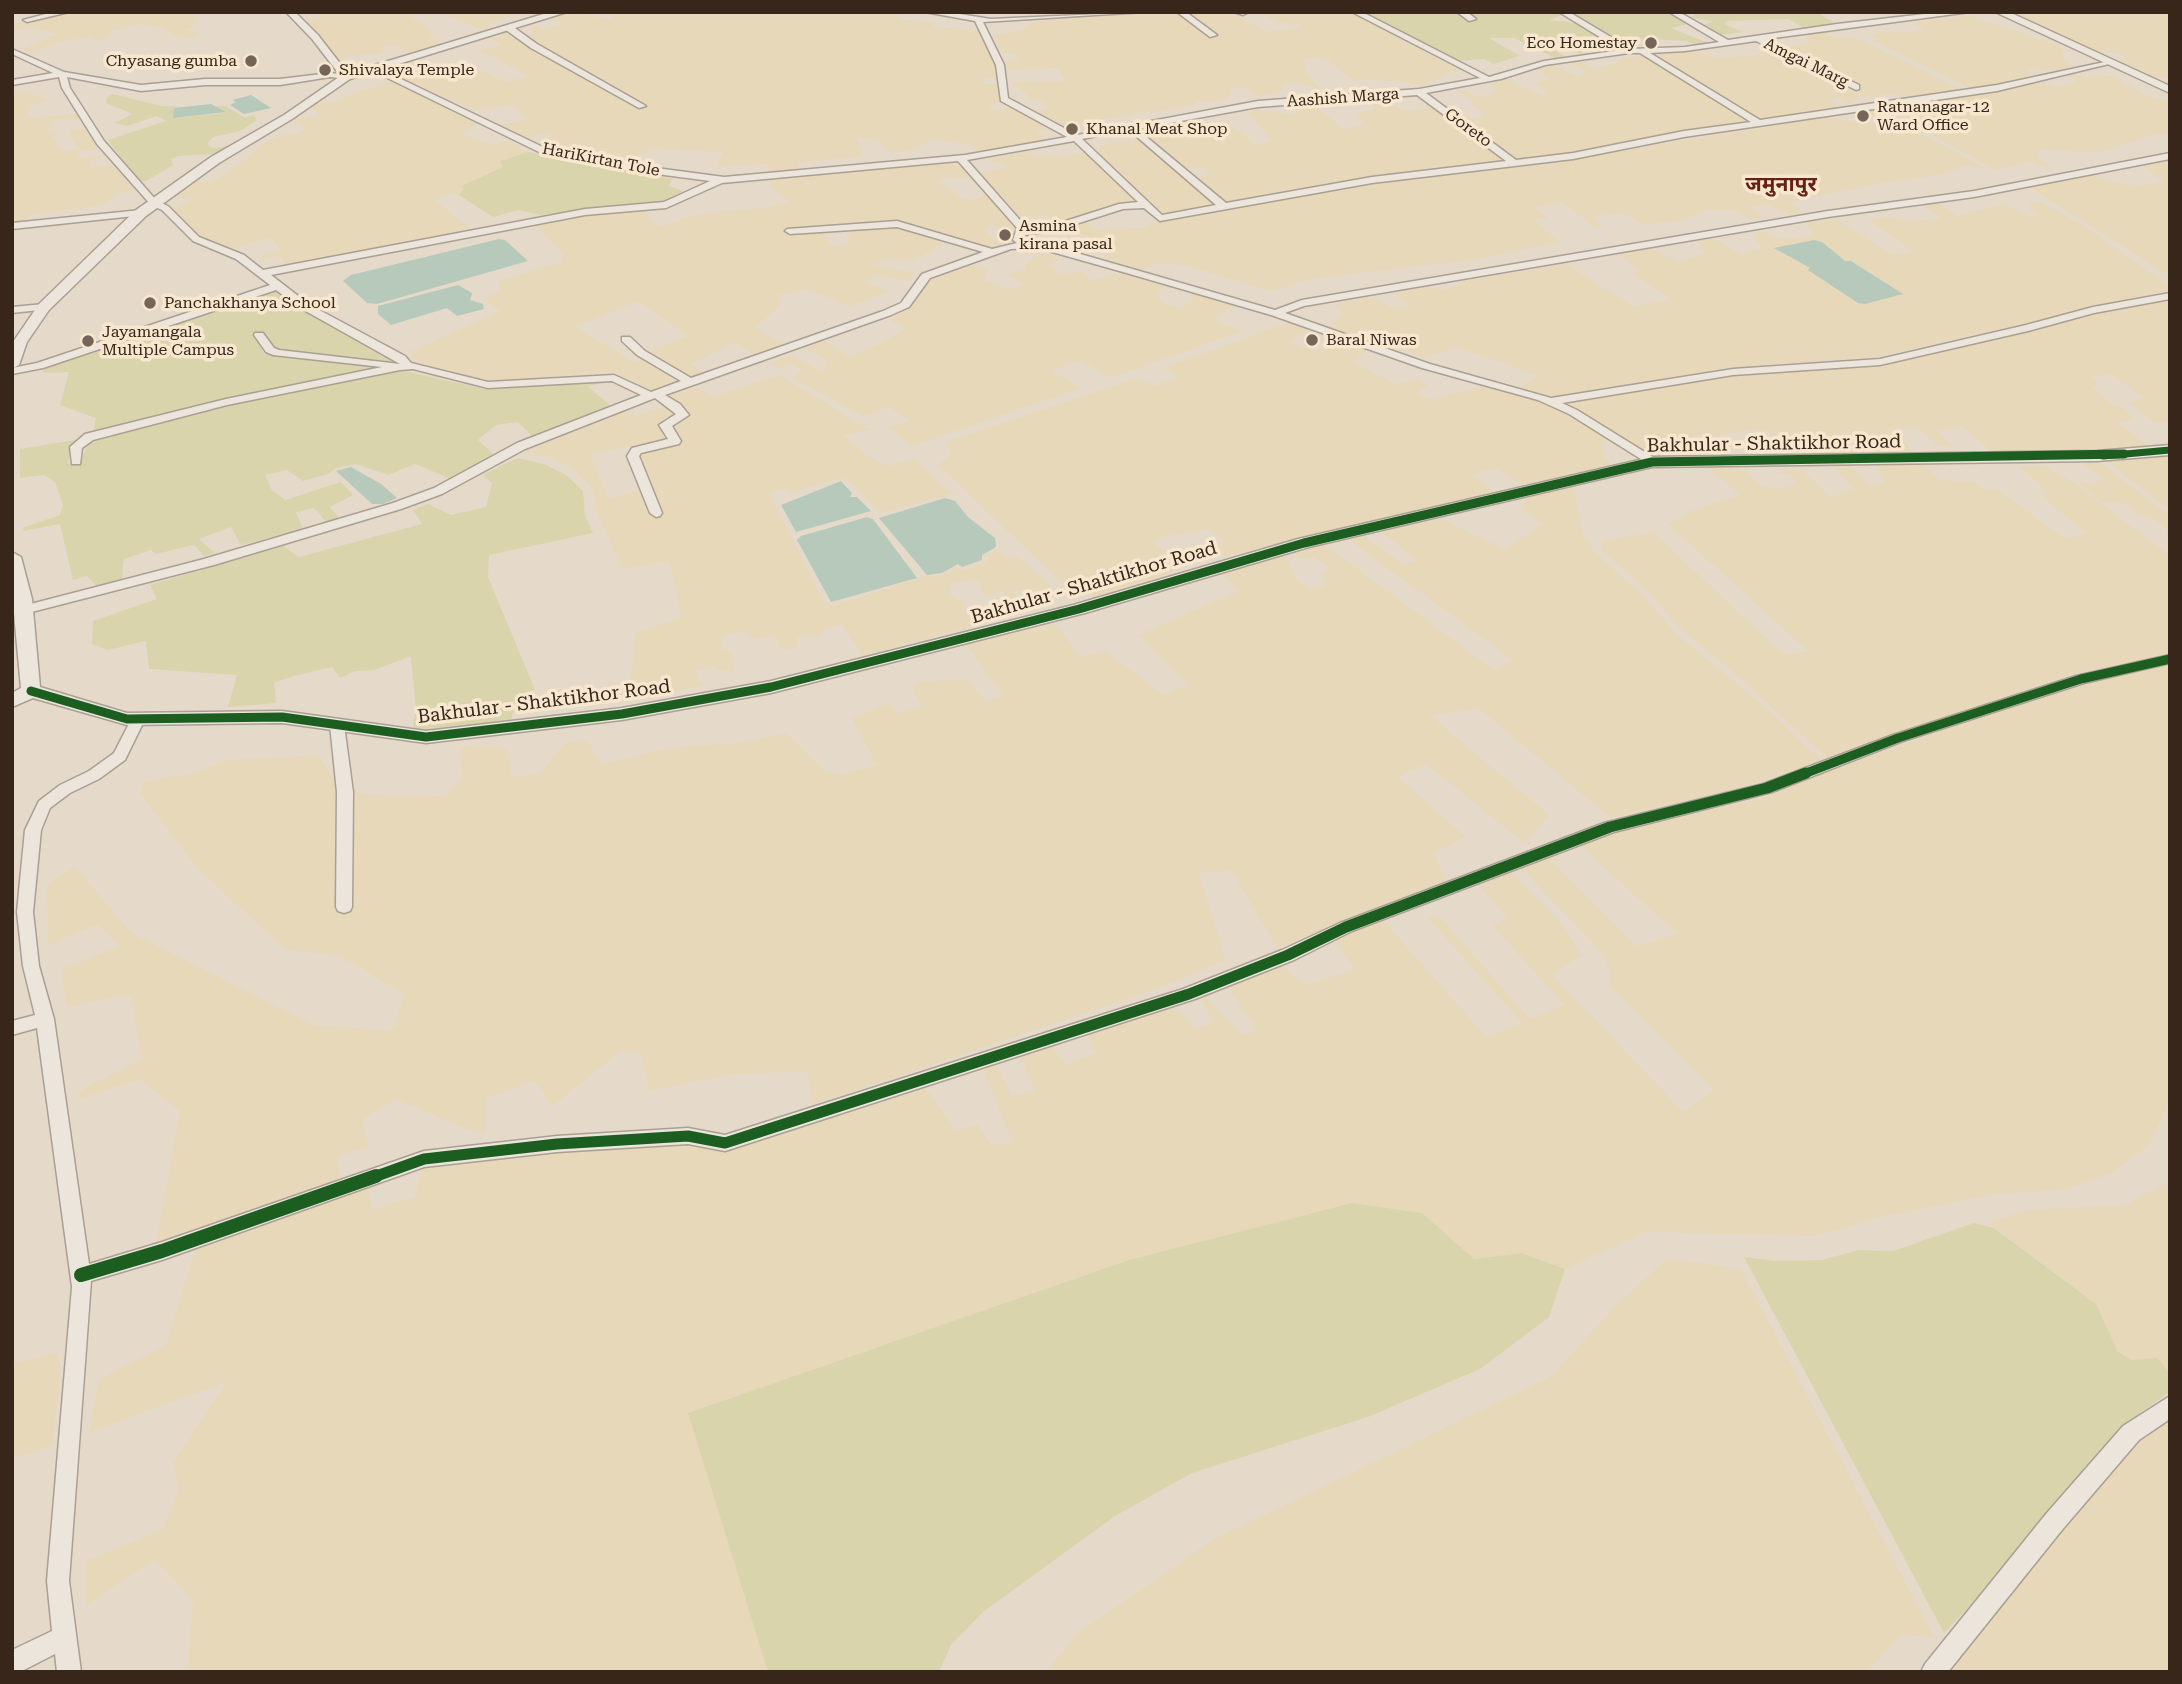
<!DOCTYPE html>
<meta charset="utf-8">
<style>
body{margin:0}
#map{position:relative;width:2182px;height:1684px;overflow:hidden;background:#e5daca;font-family:"Roboto Serif",serif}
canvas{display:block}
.frame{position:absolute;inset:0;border:14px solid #38261b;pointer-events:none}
</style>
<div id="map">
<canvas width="2182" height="1684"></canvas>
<div class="frame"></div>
</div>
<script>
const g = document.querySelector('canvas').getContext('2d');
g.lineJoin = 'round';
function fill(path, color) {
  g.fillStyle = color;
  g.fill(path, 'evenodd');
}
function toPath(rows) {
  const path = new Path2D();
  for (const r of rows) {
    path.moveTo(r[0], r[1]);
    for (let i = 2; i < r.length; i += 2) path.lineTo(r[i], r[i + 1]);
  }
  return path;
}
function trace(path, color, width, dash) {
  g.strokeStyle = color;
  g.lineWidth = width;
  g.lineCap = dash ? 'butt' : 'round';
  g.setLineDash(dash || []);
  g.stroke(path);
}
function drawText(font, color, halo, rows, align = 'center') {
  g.font = font + ' "Roboto Serif","Noto Sans Devanagari",serif';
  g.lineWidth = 7;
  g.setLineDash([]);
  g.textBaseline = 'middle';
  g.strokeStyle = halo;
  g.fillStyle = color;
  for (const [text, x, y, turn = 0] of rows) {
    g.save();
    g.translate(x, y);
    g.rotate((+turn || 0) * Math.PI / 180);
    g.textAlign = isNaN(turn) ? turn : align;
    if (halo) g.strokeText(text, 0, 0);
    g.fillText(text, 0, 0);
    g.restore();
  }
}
const farmland = toPath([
 [69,12,191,12,197,18,192,27,184,30,198,32,198,35,190,38,173,35,164,28,140,24,112,30,108,37,97,41,91,37,60,41,29,54,23,49,56,34,30,27,12,31,12,25],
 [316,12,409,12,407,15,434,30,429,36,445,44,410,52,397,45,383,45,383,54,347,56,341,62,306,21,322,15],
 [438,12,520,12,489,24,493,29,486,31],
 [567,12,609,19,621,12,903,12,897,19,936,22,932,27,977,30,1002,77,985,77,984,84,1004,84,1003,100,987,107,997,111,1012,107,1052,128,1035,133,1049,141,979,153,976,147,937,139,900,153,886,150,877,140,857,137,862,156,798,163,799,170,771,174,768,164,717,166,723,152,650,148,624,164,592,157,600,148,581,146,573,153,552,149,549,133,524,138,499,126,526,119,515,105,475,110,401,79,415,70,438,63,450,67,462,61,505,82,528,76,480,50,502,45,488,37,502,31,513,38,535,34,529,27,535,25,544,30,563,25,552,18],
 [1153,12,1231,12,1266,32,1302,28,1298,24,1277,22,1259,12,1349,12,1463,71,1445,73,1442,78,1420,86,1410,82,1351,79,1326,59,1304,58,1307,74,1320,89,1297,82,1281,85,1283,90,1277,93,1257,96,1245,88,1230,89,1229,96,1221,101,1198,101,1192,106,1064,125,1036,112,1048,108,1045,102,1032,100,1019,87,1012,85,1013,82,1065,81,1058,68,1009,69,1005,61,1018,60,1017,54,1002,52,993,36,1022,30,1032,22],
 [2009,12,2170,12,2170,77,2152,77,2114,62,2129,57,2106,50,2102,56],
 [1970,16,2061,46,2063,58,2071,67,2047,71,2034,68,2025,71,2038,78,1972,89,1873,41,1878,39,1872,35,1876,33,1925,31,1915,23],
 [1820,31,1834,38,1854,37,1963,90,1908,99,1889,93,1877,97,1860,96,1849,104,1838,98,1830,99,1841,109,1676,133,1569,154,1226,204,1197,178,1210,173,1206,167,1187,169,1137,129,1164,126,1173,134,1229,124,1256,145,1272,141,1248,113,1257,109,1294,115,1305,107,1317,107,1344,130,1365,124,1356,113,1375,109,1372,103,1383,100,1404,111,1449,106,1468,120,1484,115,1471,104,1471,99,1456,91,1465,90,1481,98,1498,90,1487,85,1505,79,1542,95,1549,94,1535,83,1550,79,1534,68,1553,65,1577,76,1586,72,1569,62,1581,62,1594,69,1615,64,1622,58,1697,51,1717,58,1750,56,1810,42,1803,33],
 [2072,73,2082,77,2113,76,2145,95,2170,103,2170,134,2152,135,2097,153,2041,149,2037,155,2054,171,2030,161,1996,170,1917,127,1929,124,1907,113,1895,114,1883,108,2038,83,2062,87,2074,83,2076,79,2062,74],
 [391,81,478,123,461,134,492,145,510,141,528,152,500,161,504,167,462,186,459,195,450,193,434,200,474,231,286,269,284,260,276,256,257,260,257,256,280,250,272,237,230,249,199,238,173,209,192,200,175,195,188,180,211,183,250,156,258,146,286,134,299,134,306,127,288,120,318,116,317,111,305,108,313,103,331,102],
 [26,92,46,99,29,107,27,118,76,114,78,118,53,120,48,132,60,133,53,137,59,147,64,151,79,150,69,131,85,129,98,149,79,151,79,158,102,156,104,158,90,161,91,168,111,164,135,191,120,192,107,203,86,208,29,214,24,224,12,224,12,94],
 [1865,110,1878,110,1985,168,1965,166,1935,176,1892,181,1790,202,1803,214,1784,212,1766,204,1750,206,1763,218,1752,219,1733,210,1707,210,1681,221,1643,224,1625,214,1616,213,1592,217,1603,226,1596,228,1561,202,1534,207,1548,218,1533,220,1560,242,1478,259,1312,279,1271,291,1185,265,1156,264,1142,271,1105,260,1107,246,1072,229,1085,223,1096,229,1142,228,1155,222,1377,183,1566,160,1829,117,1864,124,1884,123],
 [1139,139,1218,206,1166,214,1152,204,1122,203,1061,223,1043,216,1021,218,981,173,1007,168,1002,163,993,163,987,159,1025,152,1035,156,1076,155,1101,148,1110,140,1118,143],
 [2170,160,2170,276,2026,185,2094,175,2112,182,2139,186,2165,182,2142,166],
 [956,162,971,177,941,178,939,183,963,199,974,200,986,194,1016,231,1001,231,1002,228,995,225,985,228,984,231,1002,246,990,250,899,223,784,230,787,234,824,233,829,245,847,245,850,230,897,226,946,243,911,261,883,259,874,265,913,273,910,281,878,275,863,282,889,291,849,306,808,289,779,295,780,305,755,328,782,344,756,356,734,342,691,364,702,372,689,377,650,352,688,336,638,301,575,327,634,362,645,360,678,382,649,391,613,372,491,381,414,361,410,352,501,311,484,299,499,292,499,281,562,262,563,253,533,225,602,212,643,210,660,227,701,213,765,208,790,202,770,187,769,180],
 [1937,202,1959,216,2004,204,2032,217,2038,214,2028,205,2040,202,2086,227,2170,287,2170,290,1875,357,1733,367,1556,397,1519,388,1539,376,1457,347,1423,358,1389,343,1375,328,1350,335,1327,327,1342,314,1335,303,1371,297,1396,309,1409,306,1393,292,1428,287,1442,290,1458,286,1459,282,1566,264,1634,307,1671,299,1634,274,1639,271,1618,254,1651,248,1680,263,1705,253,1698,242,1711,237,1742,255,1762,248,1756,240,1756,230,1781,239,1815,236,1805,222,1835,219,1891,254,1913,252,1870,220,1888,217,1909,221,1943,219,1922,204],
 [1814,240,1843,261,1851,261,1903,294,1806,267,1775,249],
 [1035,252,1061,257,1050,265,1060,274,1082,271,1091,281,1117,273,1165,286,1157,295,1163,303,1180,308,1192,302,1191,294,1226,302,1235,306,1213,317,1223,326,1244,330,1112,378,1081,361,1051,370,1080,388,912,446,888,428,909,420,889,407,863,416,792,377,803,370,791,364,778,368,768,363,792,355,822,372,828,366,823,357,805,348,824,341,849,357,879,345,906,328,888,319,914,305,928,282,972,265,988,270,984,280,1006,288,1020,286,1021,282,1005,274,1025,270,1026,263,1034,257],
 [2170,298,2170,422,2154,422,2133,406,2130,402,2143,398,2110,374,2090,377,2099,384,2092,387,2111,404,2124,407,2133,420,2117,422,2151,448,1997,455,1961,426,1938,431,1953,447,1939,446,1917,427,1892,428,1916,455,1874,454,1867,438,1837,433,1856,454,1805,455,1795,440,1758,429,1700,438,1715,460,1655,458,1560,403,1736,374,1861,366,2095,311],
 [1290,322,1312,333,1300,334,1290,342,1314,352,1329,345,1320,334,1366,349,1354,363,1395,384,1415,379,1428,385,1416,393,1433,400,1480,386,1539,400,1609,438,1602,444,1605,458,1613,468,1522,484,1499,469,1483,470,1474,475,1495,493,1226,556,1217,547,1225,542,1210,529,1160,537,1153,543,1172,556,1162,561,1174,572,1092,598,1082,580,1065,586,938,465,952,454,946,442,1135,379,1157,386,1179,377,1163,368],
 [779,375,870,430,843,435,864,454,888,466,915,459,952,494,880,513,854,485,844,478,792,492,784,488,769,493,825,603,835,605,926,576,942,575,957,567,963,570,987,562,988,556,996,550,1005,556,1019,557,1051,587,1037,595,1026,588,1014,591,1027,611,998,618,995,611,1013,606,1002,592,986,596,982,592,979,579,950,583,950,595,964,603,964,611,976,625,862,656,842,624,824,630,821,636,796,635,798,648,780,650,777,636,753,639,744,631,721,636,722,650,731,651,734,671,718,670,714,666,696,670,702,686,637,698,634,691,627,690,632,673,635,633,682,617,669,561,623,569,598,516,593,490,576,471,554,458,525,452,625,411,636,416,667,406,677,415,658,424,671,440,590,454,608,498,639,491,655,516,662,515,638,458,640,453,679,441,669,426,686,416,681,404,667,397,699,388,712,397],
 [2170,454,2170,506,2166,507,2104,459],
 [2080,461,2101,463,2170,516,2170,538,2165,533,2169,531,2150,517,2139,515,2125,503,2103,503,2078,482,2089,484,2103,480],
 [1849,464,1870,486,1885,483,1874,464,1923,465,1940,480,1974,482,1983,490,1998,490,2065,539,2087,534,2043,498,2047,494,2042,487,2019,466,2044,466,2072,481,2170,556,2170,655,2078,672,1828,759,1729,668,1678,627,1652,595,1602,550,1602,541,1653,532,1783,654,1809,652,1668,524,1694,510,1740,495,1707,467,1745,470,1762,487,1781,488,1796,482,1789,474,1776,473,1781,469,1803,471,1831,497,1853,489,1834,466],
 [1574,487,1583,535,1595,553,1642,594,1675,633,1760,703,1822,761,1742,787,1611,818,1478,708,1431,716,1550,816,1524,843,1426,764,1398,777,1466,837,1434,853,1446,881,1277,948,1232,871,1199,872,1225,960,1153,990,812,1105,808,1071,729,1075,649,1091,641,1053,621,1051,551,1107,535,1080,486,1099,486,1134,467,1129,396,1099,362,1120,369,1147,337,1156,340,1185,269,1212,156,1244,180,1111,139,1079,77,1100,84,1088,142,1060,131,994,67,1007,61,970,120,946,97,924,48,945,47,885,74,866,132,933,315,1026,394,1030,404,994,342,957,285,949,199,870,140,794,144,782,197,772,227,760,318,755,335,780,365,795,447,796,462,776,460,747,507,748,512,777,541,773,565,742,587,740,602,764,669,748,739,743,787,733,825,772,841,774,877,765,852,719,889,703,898,714,922,707,912,686,920,682,966,679,987,702,1003,695,965,643,1056,624,1081,657,1105,651,1164,695,1188,684,1139,635,1239,591,1218,571,1281,551,1289,562,1294,578,1309,588,1326,586,1321,576,1329,568,1314,557,1303,560,1292,552,1322,543,1494,670,1513,660,1350,541,1362,535,1404,564,1417,561,1381,531,1442,519,1504,549,1542,525,1521,508,1528,496],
 [2170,663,2170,1100,2149,1145,2111,1173,2067,1189,1996,1194,1885,1216,1814,1236,1645,1232,1565,1269,1521,1253,1474,1259,1422,1213,1352,1203,1129,1260,688,1413,768,1672,188,1672,193,1600,155,1560,86,1606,86,1561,163,1529,179,1488,173,1463,227,1382,89,1432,99,1379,166,1345,195,1250,368,1188,372,1210,415,1197,422,1164,676,1143,729,1150,927,1089,956,1131,977,1124,991,1145,1013,1143,982,1067,996,1064,1012,1095,1035,1092,1020,1055,1051,1046,1066,1065,1096,1053,1086,1031,1174,1008,1196,1028,1214,1022,1201,1000,1205,997,1243,1035,1258,1031,1228,987,1279,963,1305,985,1355,970,1332,938,1384,921,1486,1037,1522,1023,1427,917,1438,915,1530,1019,1564,1005,1493,926,1507,918,1480,887,1509,871,1560,921,1582,956,1552,974,1683,1112,1714,1091,1609,986,1611,975,1604,955,1522,869,1548,857,1636,946,1678,934,1580,846,1616,832,1765,797,1797,783,1985,715,2123,673],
 [2170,1181,2170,1373,2157,1359,2132,1360,2118,1352,2096,1304,1989,1223,2027,1210,2125,1205],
 [1668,1258,1741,1269,1934,1637,1902,1635,1866,1672,1045,1672,1078,1633,1214,1539,1549,1378,1619,1302],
 [57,1353,61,1373,52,1445,12,1459,12,1364],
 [2170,1420,2170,1672,1945,1672,2000,1599,2140,1437]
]);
const green = toPath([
 [1360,12,1557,12,1562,15,1549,20,1575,23,1606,42,1584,46,1581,48,1582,54,1568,49,1553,50,1566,57,1555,58,1514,38,1489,38,1520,56,1493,64,1484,59,1456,61],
 [1568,12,1669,12,1687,24,1671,28,1710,44,1696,45,1687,41,1653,39,1633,39,1636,43,1623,45],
 [1697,12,1823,12,1820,14,1836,24,1802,27,1789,19,1727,21,1725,24,1742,32,1718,35,1702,26,1714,21,1691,18],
 [113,94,161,106,179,106,174,108,173,118,224,113,216,106,226,106,245,118,254,115,257,120,240,131,213,137,207,144,213,148,229,146,214,154,179,156,171,159,173,165,146,181,139,181,108,140,166,121,157,116,127,126,114,123,133,114,106,103,107,97],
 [528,152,672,179,669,186,683,191,666,200,644,204,540,215,519,210,493,217,459,195,463,190,462,186,503,167,500,161],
 [276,289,397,359,402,365,277,351,263,333,255,334,264,354,391,367,91,434,70,447,68,464,80,463,88,443,218,408,400,370,484,389,610,382,587,386,610,405,533,437,518,422,496,425,478,440,494,455,449,478,415,464,388,475,356,464,336,468,328,474,303,481,287,470,265,475,271,489,285,500,341,482,353,495,330,507,339,518,327,523,314,508,296,512,303,529,241,545,231,527,199,539,215,553,204,556,194,545,156,554,151,550,124,559,122,579,99,588,87,576,73,580,60,524,23,531,24,527,60,515,63,504,55,482,44,475,20,478,20,449,75,440,93,432,96,418,60,405,69,372,44,373,43,368],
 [517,458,544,464,566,475,583,491,585,516,593,533,489,555,488,577,535,690,517,696,511,720,456,730,412,730,416,710,411,656,374,670,356,671,340,678,332,667,294,676,274,683,276,703,228,707,237,675,149,669,146,641,108,650,92,644,93,621,157,599,150,585,283,546,299,557,422,524,413,510,428,504,451,515,486,507,492,483,483,475],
 [1352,1203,1422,1213,1474,1259,1521,1253,1565,1269,1549,1317,1480,1369,1368,1417,1192,1473,1115,1516,983,1612,951,1645,939,1672,768,1672,688,1413,1129,1260],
 [1974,1223,1994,1228,2096,1304,2118,1352,2132,1360,2157,1358,2170,1373,2170,1392,2141,1412,1997,1578,1944,1633,1744,1257,1775,1261,1822,1260,1859,1250,1893,1251]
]);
const water = toPath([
 [251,95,271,108,244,114,230,105,236,102,232,100],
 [211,104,226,112,173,118,174,108],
 [499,239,505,240,528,261,377,304,367,303,343,281,351,275],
 [1814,240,1822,242,1845,261,1851,261,1903,294,1865,304,1858,303,1808,270,1810,268,1774,248],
 [458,285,472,293,470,300,483,304,484,309,457,316,447,308,391,325,378,314,378,306],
 [351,467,381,484,397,498,383,504,372,504,336,471],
 [841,481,852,493,850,497,857,497,871,511,796,532,781,505],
 [945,498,955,501,968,517,995,538,996,547,982,555,982,560,962,567,958,564,942,573,927,575,879,518],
 [867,517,873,519,917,578,831,602,797,540,801,536]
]);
const minor = toPath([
 [53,12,69,12,27,22,23,20,53,12],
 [286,12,295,12,318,35,349,75,349,79,330,77,280,85,205,85,141,91,67,77,70,88,104,141,157,201,168,206,199,237,244,255,263,270,585,209,664,202,710,181,626,170,541,153,371,70,370,68,374,66,547,149,626,164,724,177,965,155,1067,137,1001,101,996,65,975,21,925,12,947,12,991,19,1144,12,983,22,1004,65,1008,98,1077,135,1258,101,1419,89,1480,78,1352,12,1362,12,1489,77,1544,61,1621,50,1559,12,1569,12,1631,49,1685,47,1719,42,1669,12,1679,12,1728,40,1837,24,1942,12,1970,12,1766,39,1859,85,1859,89,1856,90,1756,41,1685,51,1650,53,1760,120,1997,85,2109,61,2113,63,1997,91,1684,137,1573,159,1372,183,1160,221,1144,208,1123,209,1054,231,1025,235,1019,243,1042,243,1275,310,1302,300,1828,211,1974,191,2170,153,2170,159,1974,197,1828,217,1304,306,1285,313,1430,364,1551,398,1733,369,1880,359,2026,325,2093,307,2170,293,2170,299,2094,313,2028,331,1880,365,1733,375,1562,403,1577,410,1656,459,1658,462,1652,466,1569,414,1538,400,1422,368,1271,315,1123,272,1038,248,1011,249,930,278,909,307,891,315,665,395,680,404,689,415,672,426,681,441,679,444,641,453,639,456,662,513,660,516,656,517,650,513,627,456,632,448,668,439,659,425,676,414,655,398,525,449,442,494,401,509,214,565,24,614,19,613,17,610,19,607,204,559,393,503,434,488,517,443,641,395,612,381,488,388,413,369,400,370,227,405,93,440,82,448,80,464,72,464,70,447,85,434,226,399,382,367,273,355,266,352,254,335,255,333,263,333,274,348,279,350,400,364,302,309,276,290,43,368,12,374,12,368,37,363,270,285,236,259,193,241,162,210,151,205,97,144,62,88,59,77,12,85,12,80,53,73,12,54,12,49,64,72,141,85,205,79,280,79,330,73,339,74,312,39,286,12],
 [1629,53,1640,53,1751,122,1684,131,1573,153,1516,160,1426,93,1501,79,1545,65,1629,53],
 [1417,95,1506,161,1372,177,1226,203,1137,129,1258,107,1417,95],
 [1129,130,1216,205,1162,215,1082,139,1129,130],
 [1074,141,1138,202,1119,204,1050,226,1027,228,967,160,1074,141],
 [958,161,1017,228,1013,240,1017,243,992,249,897,221,787,229,785,231,790,234,897,227,983,252,922,274,901,303,883,311,691,378,645,351,630,337,622,337,622,341,637,355,681,381,651,392,614,375,488,382,411,363,405,356,310,305,271,275,585,215,666,208,722,183,958,161],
 [1177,12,1186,12,1217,35,1210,37,1177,12],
 [1234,12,1246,12,1247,13,1243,15,1234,12],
 [1457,12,1467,12,1476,19,1469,21,1457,12],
 [506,26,512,26,537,44,646,106,639,108,531,48,506,30,506,26],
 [141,210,144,211,144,215,12,229,12,223,141,210],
 [44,304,49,307,48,309,12,313,12,307,44,304],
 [2170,655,2170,663,2084,683,1903,741,1772,792,1614,832,1352,931,1294,960,1195,999,725,1151,688,1144,557,1152,424,1167,162,1260,91,1281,69,1581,81,1672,57,1672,55,1654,20,1672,12,1672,12,1650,52,1631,47,1581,72,1287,37,1028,12,1035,12,1021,35,1015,23,966,17,912,25,830,39,801,60,785,89,771,114,753,133,716,138,714,145,719,125,760,99,779,70,793,50,808,41,830,33,912,39,966,54,1019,89,1264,162,1242,424,1151,557,1136,688,1128,725,1135,1183,989,1282,950,1340,923,1604,823,1763,784,1893,735,2076,676,2170,655],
 [337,720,344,725,353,792,352,907,350,911,344,913,338,911,336,907,337,792,330,725,337,720],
 [2170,1396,2170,1419,2139,1440,2062,1530,1948,1672,1921,1672,1925,1664,2046,1514,2123,1426,2170,1396]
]);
const tertiary = toPath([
 [550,12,567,12,350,79,292,119,219,163,146,216,49,310,27,342,19,365,12,369,13,342,39,304,136,210,211,157,284,115,342,75,550,12],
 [1995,12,2009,12,2170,86,2170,93,1995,12],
 [2170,445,2170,455,2097,461,1652,467,1309,547,1085,613,771,693,622,720,426,743,282,723,127,725,33,698,12,707,12,693,21,688,12,592,12,552,21,557,32,599,40,687,127,713,282,711,426,731,622,708,771,681,1073,605,1298,539,1652,457,2097,451,2170,445]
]);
const cyclewayFar3 = toPath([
 [2103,456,2170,450]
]);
const cyclewayFar2 = toPath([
 [31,691,127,719,282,717,426,737,622,714,771,687,1079,609,1304,543,1652,462,2124,454],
 [1801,775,1898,738,2081,679,2170,659]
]);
const cyclewayFar1 = toPath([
 [371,1178,424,1159,557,1144,688,1136,725,1143,1189,994,1288,955,1346,927,1610,827,1767,788,1806,773]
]);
const cycleway = toPath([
 [81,1275,162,1251,376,1176]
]);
const markers = [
 [1651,43,7,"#756558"],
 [251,61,7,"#756558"],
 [325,70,7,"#756558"],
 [1863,116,7,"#756558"],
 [1072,129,7,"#756558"],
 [1005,235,7,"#756558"],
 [150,303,7,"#756558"],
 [1312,340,7,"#756558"],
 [88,341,7,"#756558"]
];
const farPoinames = [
 ["Eco Homestay",1637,43,"right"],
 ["Chyasang gumba",237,61,"right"],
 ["Shivalaya Temple",339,70],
 ["Ratnanagar-12",1877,107],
 ["Ward Office",1877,125],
 ["Khanal Meat Shop",1086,129],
 ["Asmina",1019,226],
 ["kirana pasal",1019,244],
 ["Panchakhanya School",164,303],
 ["Jayamangala",102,332],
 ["Multiple Campus",102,350],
 ["Baral Niwas",1326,340]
];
const farStreetnames = [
 ["Amgai Marg",1806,63,26],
 ["Aashish Marga",1343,98,-4],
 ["Goreto",1468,128,36],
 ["HariKirtan Tole",601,160,11]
];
const streetNames = [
 ["Bakhular - Shaktikhor Road",1774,444,-1],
 ["Bakhular - Shaktikhor Road",1094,583,-16],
 ["Bakhular - Shaktikhor Road",544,702,-7]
];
const farDistrictnames = [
 ["जमुनापुर",1781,185]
];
fill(farmland, '#e6d8b9');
fill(green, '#d9d4ab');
fill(water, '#b6c9bb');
trace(minor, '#aa9f93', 3);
trace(tertiary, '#aa9f93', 3);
fill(minor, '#ece5dc');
fill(tertiary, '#ece5dc');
trace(cyclewayFar3, '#1b5e20', 7);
trace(cyclewayFar2, '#1b5e20', 9);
trace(cyclewayFar1, '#1b5e20', 11);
trace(cycleway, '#1b5e20', 14);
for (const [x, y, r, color] of markers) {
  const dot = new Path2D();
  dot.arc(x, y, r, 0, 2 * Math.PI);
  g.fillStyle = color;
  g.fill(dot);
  trace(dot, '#f7e7ce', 2.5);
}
drawText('16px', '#38261b', '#f7e7ce', farPoinames, 'left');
drawText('16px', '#38261b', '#f7e7ce', farStreetnames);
drawText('19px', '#38261b', '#f7e7ce', streetNames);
drawText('bold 21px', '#672018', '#f7e7ce', farDistrictnames);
</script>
